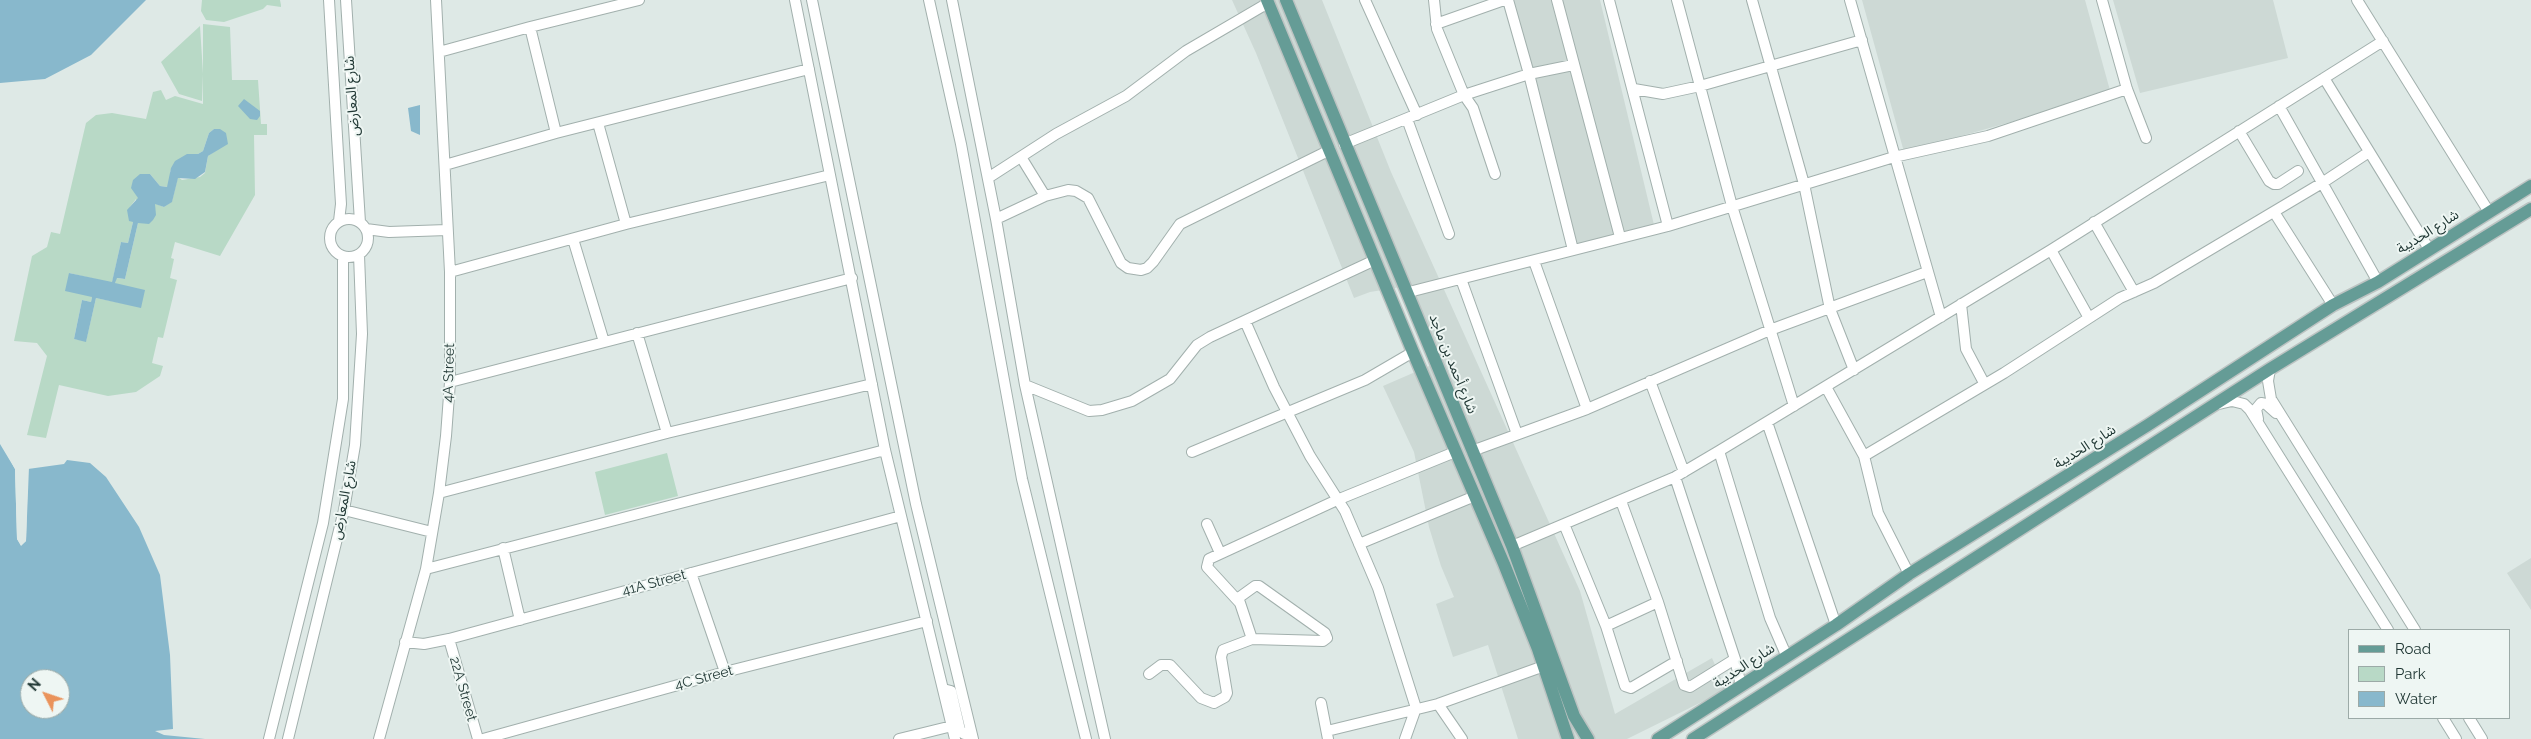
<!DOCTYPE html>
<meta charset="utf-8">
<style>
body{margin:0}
#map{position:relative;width:2531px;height:739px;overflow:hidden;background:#dee9e6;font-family:Raleway,sans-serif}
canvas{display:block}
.legend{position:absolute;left:2348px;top:629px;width:162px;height:90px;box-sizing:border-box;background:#eef6f3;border:1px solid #9caaa7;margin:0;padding:6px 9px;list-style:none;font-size:15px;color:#213835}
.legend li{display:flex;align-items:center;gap:10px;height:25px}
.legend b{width:25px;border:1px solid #9caaa7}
.north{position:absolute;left:20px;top:669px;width:50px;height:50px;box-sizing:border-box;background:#eef6f3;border:1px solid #9caaa7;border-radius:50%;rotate:311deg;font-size:14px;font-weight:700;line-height:20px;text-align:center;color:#213835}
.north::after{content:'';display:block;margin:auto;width:18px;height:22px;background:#ea935b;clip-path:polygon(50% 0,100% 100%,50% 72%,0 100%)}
</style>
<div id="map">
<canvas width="2531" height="739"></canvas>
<ul class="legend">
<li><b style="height:6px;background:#659c96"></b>Road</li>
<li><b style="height:14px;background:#b8d9c6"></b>Park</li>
<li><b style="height:14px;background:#88b8cc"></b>Water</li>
</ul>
<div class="north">N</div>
</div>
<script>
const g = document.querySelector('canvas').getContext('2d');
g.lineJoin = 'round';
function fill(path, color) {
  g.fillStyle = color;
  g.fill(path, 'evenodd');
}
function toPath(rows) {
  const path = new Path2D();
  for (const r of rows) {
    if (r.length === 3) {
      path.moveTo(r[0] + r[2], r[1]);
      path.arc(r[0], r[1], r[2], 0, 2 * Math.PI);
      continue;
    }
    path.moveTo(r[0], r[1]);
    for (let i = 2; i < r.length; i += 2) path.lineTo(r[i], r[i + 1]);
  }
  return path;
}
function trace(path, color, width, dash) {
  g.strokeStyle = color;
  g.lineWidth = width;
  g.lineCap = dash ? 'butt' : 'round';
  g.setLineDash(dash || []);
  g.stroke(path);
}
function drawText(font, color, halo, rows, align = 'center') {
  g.font = font + ' Raleway,"Noto Sans Arabic",sans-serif';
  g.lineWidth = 4;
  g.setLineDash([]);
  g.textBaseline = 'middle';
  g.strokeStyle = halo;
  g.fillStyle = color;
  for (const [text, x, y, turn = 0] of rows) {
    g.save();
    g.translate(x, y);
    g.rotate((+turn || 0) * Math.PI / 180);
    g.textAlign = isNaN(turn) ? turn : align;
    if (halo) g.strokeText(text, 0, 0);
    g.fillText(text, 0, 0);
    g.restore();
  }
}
const built = toPath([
 [1232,0,1322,0,1391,172,1580,591,1615,714,1712,658,1726,690,1627,739,1518,739,1488,645,1453,657,1436,604,1454,597,1441,566,1429,527,1414,452,1383,386,1436,363,1401,287,1370,292,1354,298,1256,53],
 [1504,0,1600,0,1655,229,1568,249],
 [1862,0,2085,0,2111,94,1904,152],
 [2113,0,2273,0,2288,58,2140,93],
 [2531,558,2531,610,2507,573]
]);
const green = toPath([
 [202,0,280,0,281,5,281,7,267,5,263,9,224,22,206,20,201,11],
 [203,24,230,27,232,80,258,80,261,124,267,124,267,135,254,135,255,195,220,256,175,242,171,258,174,259,170,278,177,280,163,338,158,337,152,363,163,366,160,376,136,392,108,396,59,385,46,438,27,435,47,356,37,343,14,341,32,256,47,247,51,232,60,234,86,123,96,115,112,113,146,119,153,92,161,90,166,100,175,96,203,104],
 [214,129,217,150,208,156,205,173,200,177,182,180,178,177,172,201,164,207,138,197,135,192,150,174,160,186,167,187,170,184,170,171,203,151,209,133],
 [136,199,138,223,125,279,116,278,115,283,141,307,96,298,86,341,74,339,82,300,91,302,92,297,69,273,112,283,121,242,128,243,133,222,130,207],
 [200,26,203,74,202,101,179,94,161,62],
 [667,453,678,496,605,515,595,472]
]);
const water = toPath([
 [0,0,146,0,91,55,45,79,0,83],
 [244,99,260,111,260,116,257,120,250,119,238,106],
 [420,105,420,135,411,131,408,108],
 [214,129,220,129,226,133,228,144,208,156,205,172,195,179,178,178,172,202,164,207,155,204,156,215,153,220,149,224,138,223,125,279,117,278,115,283,145,290,141,308,96,298,86,342,74,339,82,300,91,302,92,297,65,291,69,273,112,282,121,242,128,243,133,222,129,221,127,210,138,198,131,188,133,180,140,174,150,174,160,186,167,187,171,168,175,161,187,154,198,154,203,151,209,133],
 [0,444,15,469,17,539,21,545,26,541,28,469,64,464,67,460,90,463,106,477,139,527,160,575,170,655,173,729,155,731,164,735,205,739,0,739],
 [30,679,60,679,60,709,30,709]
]);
const pier = toPath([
 [0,441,18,468,22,542,24,540,25,469,29,467,26,541,21,546,17,539,15,469]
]);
const minor = toPath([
 [329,0,341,204,339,221],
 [346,0,360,222],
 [795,0,885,450,955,739],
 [812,0,916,504,973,739],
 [929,0,961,144,1022,479,1086,739],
 [952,0,996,219,1025,385,1105,739],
 [1365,0,1417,115],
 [1434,0,1437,29,1464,95,1473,108,1495,174],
 [1508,0,1529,74,1573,250],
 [1557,0,1620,237],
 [1609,0,1668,226],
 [1677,0,1732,206,1794,406],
 [1752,0,1804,184,1830,309,1854,370],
 [1850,0,1941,317],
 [2102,0,2127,89,2146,138],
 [2357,0,2489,212],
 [1436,24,1504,0],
 [530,27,556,133],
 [439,52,530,27,639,0],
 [2324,78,2429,249],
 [1634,89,1663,94,1700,86,1862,40],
 [2279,106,2378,282],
 [1407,119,1449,234],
 [598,123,626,224],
 [2239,131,2269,181,2274,184,2278,184,2298,171],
 [1344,144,1464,95,1529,74,1573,65],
 [1021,157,1045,196],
 [445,165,556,133,809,69],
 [988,178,1056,134,1126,96,1186,51,1268,3],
 [2274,212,2333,305],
 [349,238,19],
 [996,219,1045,196,1068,190,1076,191,1088,198,1121,263,1128,268,1141,270,1147,268,1153,262,1180,224,1330,150],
 [2094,222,2134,292],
 [366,229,389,232,447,230],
 [573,239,604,342],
 [2051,250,2089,318],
 [1534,261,1587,409],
 [450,272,626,224,830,175],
 [1461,279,1517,434],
 [1409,292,1668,226,1894,157,1988,136,2127,89],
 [1961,304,1966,349,1984,383],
 [1245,321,1274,387,1310,456,1345,511,1378,588,1416,708,1405,739],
 [637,333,667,433],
 [2270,369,2268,381,2271,399,2415,630],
 [1650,381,1684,472],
 [450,382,852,278],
 [1025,385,1089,411,1102,410,1132,401,1170,379,1197,345,1210,337,1375,260],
 [1826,387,1864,456,1878,513,1909,574],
 [2219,404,2232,401,2244,404,2250,410,2388,630],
 [2258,419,2256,409,2261,403,2266,404,2276,413],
 [1767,422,1836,625],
 [1472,451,1587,409,1770,330,1927,272],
 [1719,451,1770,618,1787,657],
 [1192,452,1365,380,1413,352],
 [1864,456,2004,373,2120,298,2154,283,2322,183,2369,152],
 [1675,477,1735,659,1741,686],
 [439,493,667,433,872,384],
 [1621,501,1658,602,1684,685,1690,687,1735,659],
 [344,510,432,532],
 [1207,524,1220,553],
 [1564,524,1606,626,1625,686,1631,688,1677,661],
 [1359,544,1475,496],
 [1512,546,1675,477,1719,451,2051,250,2383,41],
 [503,548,520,620],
 [426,569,885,450],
 [691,573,725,672],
 [1606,626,1658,602],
 [449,639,478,739],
 [1252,639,1240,603,1207,567,1209,559,1337,500,1455,452],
 [405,642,424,644,449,639,901,516],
 [1149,674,1161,665,1170,665,1201,698,1214,703,1225,697,1227,693,1221,657,1223,650,1252,639,1323,641,1327,638,1325,633,1259,586,1255,586,1237,599],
 [943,689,951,691,960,730,964,734,971,734],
 [1321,703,1328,739],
 [1438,704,1462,739],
 [2443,718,2456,739],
 [2469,718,2482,739],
 [1327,731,1438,704,1544,666],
 [269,739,323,523,343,399,343,257],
 [288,739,344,510,355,445,362,334,359,255],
 [379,739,426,569,439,493,446,436,450,382,450,272,436,0],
 [483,739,725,672,927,621],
 [899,739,952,726]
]);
const major = toPath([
 [1267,0,1413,352,1504,564,1538,649,1568,739],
 [1286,0,1512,546,1574,716,1588,739],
 [1658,739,1836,625,1909,574,2148,425,2333,305,2378,282,2531,186],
 [1693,739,2270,369,2531,209]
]);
const streetNames = [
 ["شارع المعارض",352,96,-94],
 ["شارع الحديبة",2428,232,-32],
 ["شارع أحمد بن ماجد",1453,364,68],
 ["4A Street",449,373,-88],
 ["شارع الحديبة",2085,447,-32],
 ["شارع المعارض",344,500,-79],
 ["41A Street",654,583,-15],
 ["شارع الحديبة",1744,666,-33],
 ["4C Street",704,678,-15],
 ["22A Street",463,689,74]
];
fill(built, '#cdd9d5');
fill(green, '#b8d9c6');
fill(water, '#88b8cc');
fill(pier, '#dee9e6');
trace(minor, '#a2b0ad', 12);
trace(major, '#bcc3c2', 15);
trace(minor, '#fff', 10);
trace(major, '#659c96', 12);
drawText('14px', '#213835', '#eef6f3', streetNames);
</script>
